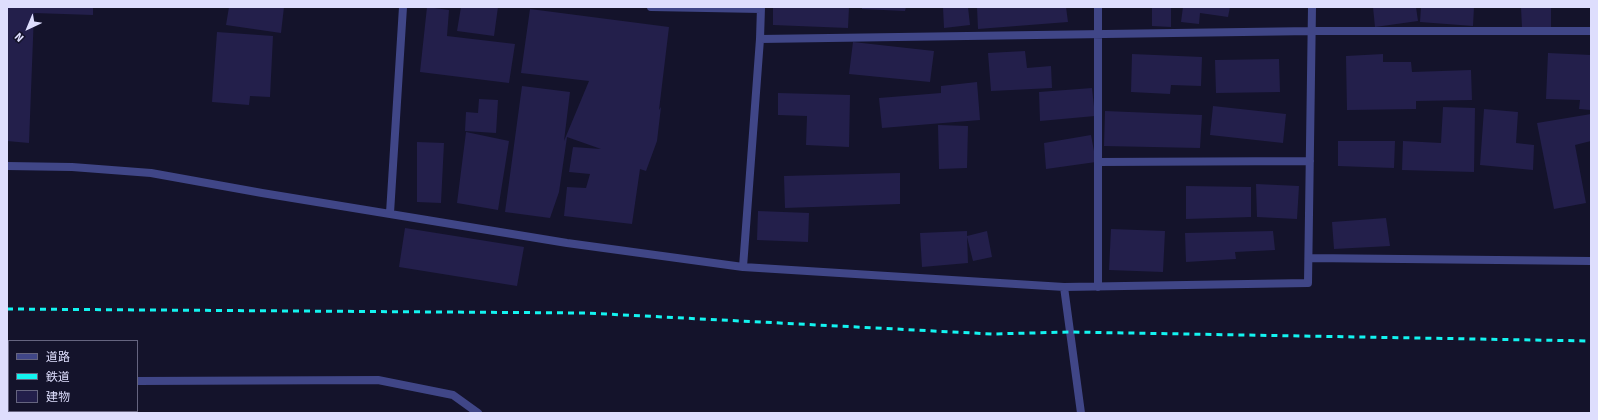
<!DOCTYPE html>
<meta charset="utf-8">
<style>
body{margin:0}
#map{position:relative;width:1598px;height:420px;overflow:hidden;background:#14132b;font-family:Signika,"Noto Sans JP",sans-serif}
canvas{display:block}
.frame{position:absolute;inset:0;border:8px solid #dedefd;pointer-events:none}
.legend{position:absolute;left:8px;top:340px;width:130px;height:72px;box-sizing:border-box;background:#14132b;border:1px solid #65647f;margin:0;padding:5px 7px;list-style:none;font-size:12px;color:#dedefd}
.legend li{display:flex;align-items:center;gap:8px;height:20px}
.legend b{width:20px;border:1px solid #65647f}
.north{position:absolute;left:8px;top:8px;width:40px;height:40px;-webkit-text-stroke:3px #14132b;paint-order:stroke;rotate:224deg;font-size:11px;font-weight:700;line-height:16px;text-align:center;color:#dedefd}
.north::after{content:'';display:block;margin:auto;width:14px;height:18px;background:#dedefd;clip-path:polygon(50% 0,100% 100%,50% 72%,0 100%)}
</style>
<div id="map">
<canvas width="1598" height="420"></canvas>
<div class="frame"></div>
<ul class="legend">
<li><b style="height:5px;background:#404687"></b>道路</li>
<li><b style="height:5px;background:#13f4f0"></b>鉄道</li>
<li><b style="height:11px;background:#231f4b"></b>建物</li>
</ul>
<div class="north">N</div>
</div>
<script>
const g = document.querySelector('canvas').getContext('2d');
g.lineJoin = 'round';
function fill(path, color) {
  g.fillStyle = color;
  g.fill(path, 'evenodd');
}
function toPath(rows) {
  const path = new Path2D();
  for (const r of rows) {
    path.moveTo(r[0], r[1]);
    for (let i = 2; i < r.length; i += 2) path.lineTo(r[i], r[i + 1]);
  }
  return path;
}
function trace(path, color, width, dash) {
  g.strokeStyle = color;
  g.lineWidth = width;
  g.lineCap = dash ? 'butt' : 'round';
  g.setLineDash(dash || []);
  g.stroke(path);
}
const building = toPath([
 [7,7,93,7,93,15,34,13,29,143,7,141],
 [229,7,284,7,281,33,226,25],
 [427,7,449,10,447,36,515,44,509,83,420,72],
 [461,7,498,7,494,36,457,31],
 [773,7,849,7,848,28,773,25],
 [862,7,906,7,905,11,862,9],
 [943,7,968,7,970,25,944,28],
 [977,7,1066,7,1068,22,978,29],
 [1152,7,1171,7,1171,27,1152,26],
 [1183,7,1230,7,1228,17,1200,13,1199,24,1181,22],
 [1373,7,1416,7,1418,21,1375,27],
 [1421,7,1474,7,1473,26,1420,22],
 [1521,7,1551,7,1551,29,1522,28],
 [530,9,669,27,659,110,661,107,657,141,646,171,640,169,632,224,564,216,567,187,586,188,590,174,569,172,573,147,601,149,567,137,559,192,550,218,505,212,522,86,570,92,564,141,589,81,521,73],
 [217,32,273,36,270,97,250,96,249,105,212,102],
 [853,42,934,51,930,82,849,74],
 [1025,51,1027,68,1051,66,1052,88,991,91,988,53],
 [1548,53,1591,55,1591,110,1579,109,1580,100,1546,99],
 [1132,54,1202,57,1201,86,1171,85,1170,94,1131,92],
 [1383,54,1383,62,1411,62,1412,72,1471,70,1472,100,1416,101,1416,109,1347,110,1346,56],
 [1279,59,1280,92,1216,93,1215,60],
 [977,82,980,120,882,128,879,98,941,93,941,86],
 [1092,88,1095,116,1040,121,1039,92],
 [778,93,850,95,849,147,806,145,807,116,778,115],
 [479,99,498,100,496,133,465,131,466,112,478,113],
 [1213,106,1286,114,1283,143,1210,135],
 [1443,107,1475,108,1474,172,1402,170,1403,141,1441,143],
 [1484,109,1518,112,1516,143,1534,145,1533,170,1480,165],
 [1105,111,1202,115,1200,148,1104,146],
 [1591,114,1591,141,1575,145,1586,203,1554,209,1537,123],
 [938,125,968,126,967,168,939,169],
 [466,132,509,141,498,210,457,203],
 [1091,135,1096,162,1046,169,1044,143],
 [1338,141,1395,141,1394,168,1338,166],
 [417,142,444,143,441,203,417,202],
 [900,173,900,204,785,208,784,176],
 [1256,184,1299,186,1297,219,1257,217],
 [1186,186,1251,187,1251,217,1186,219],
 [758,211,809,213,808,242,757,240],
 [1386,218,1390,246,1334,249,1332,222],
 [405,228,524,247,517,286,399,267],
 [1111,229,1165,231,1163,272,1109,270],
 [967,231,967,236,987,231,992,257,973,261,967,237,968,263,922,267,920,233],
 [1273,231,1275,250,1235,252,1236,259,1186,262,1185,233]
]);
const street = toPath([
 [651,7,761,9],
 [760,39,1312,31,1591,31],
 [1098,162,1310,161],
 [7,166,72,167,151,173,262,193,567,243,743,267,1064,287,1308,283,1312,7],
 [390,213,403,7],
 [1309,258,1591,261],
 [743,267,760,39,761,7],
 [1064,287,1081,413],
 [1098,287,1098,7],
 [137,381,378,380,453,395,478,413],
 [7,382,9,382]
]);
const rail = toPath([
 [7,309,586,313,992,334,1070,332,1591,341]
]);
fill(building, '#231f4b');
trace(street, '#404687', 8);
trace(rail, '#13f4f0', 3, [6, 5]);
</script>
